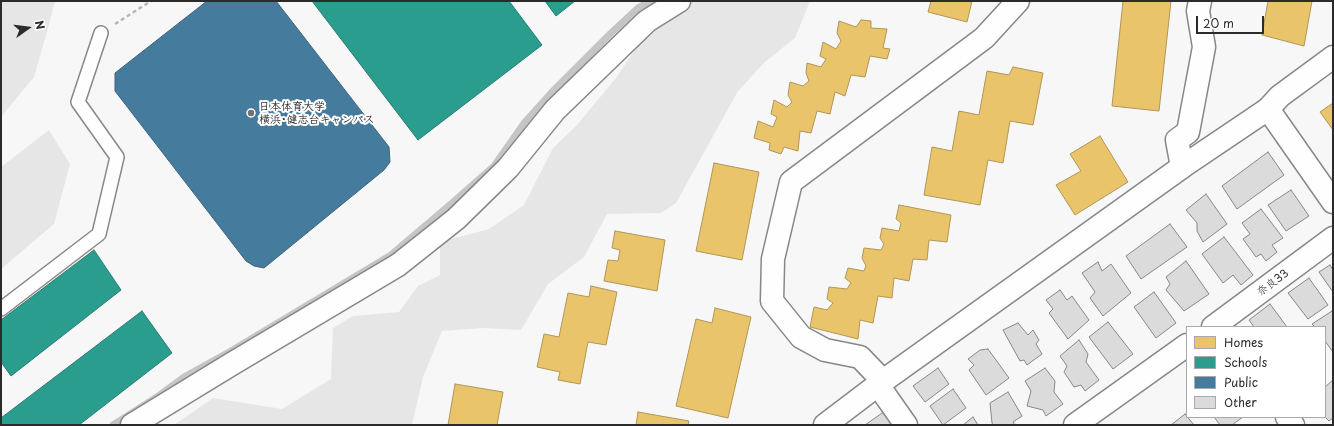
<!DOCTYPE html>
<meta charset="utf-8">
<style>
body{margin:0}
#map{position:relative;width:1334px;height:426px;overflow:hidden;background:#f7f7f7;font-family:"Playpen Sans",sans-serif}
canvas{display:block}
.frame{position:absolute;inset:0;border:2px solid #2b2b2b;pointer-events:none}
.legend{position:absolute;left:1186px;top:326px;width:140px;height:92px;box-sizing:border-box;background:#fff;border:1px solid #aaa;margin:0;padding:5px 7px;list-style:none;font-size:12px;color:#2b2b2b}
.legend li{display:flex;align-items:center;gap:8px;height:20px}
.legend b{width:20px;border:1px solid #aaa}
.north{position:absolute;left:8px;top:8px;width:40px;height:40px;-webkit-text-stroke:3px #fff;paint-order:stroke;rotate:76deg;font-size:11px;font-weight:700;line-height:16px;text-align:center;color:#2b2b2b}
.north::after{content:'';display:block;margin:auto;width:14px;height:18px;background:#2b2b2b;clip-path:polygon(50% 0,100% 100%,50% 72%,0 100%)}
.scale{position:absolute;left:1196px;top:16px;width:68px;height:18px;box-sizing:border-box;border:2px solid #2b2b2b;border-top:0;padding-left:5px;font-size:12px;line-height:14px;white-space:nowrap;color:#2b2b2b;-webkit-text-stroke:3px #fff;paint-order:stroke}
</style>
<div id="map">
<canvas width="1334" height="426"></canvas>
<div class="frame"></div>
<ul class="legend">
<li><b style="height:11px;background:#e9c46a"></b>Homes</li>
<li><b style="height:11px;background:#2a9d8f"></b>Schools</li>
<li><b style="height:11px;background:#457b9d"></b>Public</li>
<li><b style="height:11px;background:#dbdbdb"></b>Other</li>
</ul>
<div class="north">N</div>
<div class="scale">20 m</div>
</div>
<script>
const g = document.querySelector('canvas').getContext('2d');
g.lineJoin = 'round';
function fill(path, color) {
  g.fillStyle = color;
  g.fill(path, 'evenodd');
}
function toPath(rows) {
  const path = new Path2D();
  for (const r of rows) {
    path.moveTo(r[0], r[1]);
    for (let i = 2; i < r.length; i += 2) path.lineTo(r[i], r[i + 1]);
  }
  return path;
}
function trace(path, color, width, dash) {
  g.strokeStyle = color;
  g.lineWidth = width;
  g.lineCap = dash ? 'butt' : 'round';
  g.setLineDash(dash || []);
  g.stroke(path);
}
function drawText(font, color, halo, rows, align = 'center') {
  g.font = font + ' "Playpen Sans","Klee One",sans-serif';
  g.lineWidth = 4;
  g.setLineDash([]);
  g.textBaseline = 'middle';
  g.strokeStyle = halo;
  g.fillStyle = color;
  for (const [text, x, y, turn = 0] of rows) {
    g.save();
    g.translate(x, y);
    g.rotate((+turn || 0) * Math.PI / 180);
    g.textAlign = isNaN(turn) ? turn : align;
    if (halo) g.strokeText(text, 0, 0);
    g.fillText(text, 0, 0);
    g.restore();
  }
}
const green = toPath([
 [1,1,55,1,50,21,34,77,1,117],
 [694,1,810,1,795,38,765,62,738,91,676,203,661,213,607,214,584,257,548,284,521,330,483,328,442,331,423,377,412,425,174,425,213,398,282,409,331,379,333,328,353,316,399,312,418,286,440,275,440,242,489,229,524,205,553,148,577,125,616,78,640,42,652,26],
 [49,130,70,164,54,224,1,269,1,167]
]);
const homes = toPath([
 [931,1,972,1,967,22,928,12,931,1],
 [1123,1,1171,1,1159,111,1112,106,1123,1],
 [1268,1,1312,1,1304,46,1262,35,1268,1],
 [861,20,871,21,871,28,887,29,883,48,890,49,887,59,870,56,865,77,851,75,845,96,835,92,830,114,817,111,811,133,800,131,798,151,784,147,781,154,769,150,770,143,754,138,758,121,773,127,777,117,771,114,774,100,787,107,792,102,788,95,790,82,803,86,809,81,806,73,807,63,821,67,826,59,820,56,823,42,836,49,841,41,837,33,839,21,856,27,861,20],
 [1013,67,1043,73,1033,125,1010,121,1003,163,988,160,980,205,924,195,932,147,952,151,959,111,979,115,987,71,1009,75,1013,67],
 [1333,103,1333,130,1320,112,1333,103],
 [1100,136,1128,182,1075,215,1056,185,1081,171,1070,154,1100,136],
 [714,163,759,172,742,260,696,251,714,163],
 [899,205,951,215,947,242,929,240,927,260,913,259,909,281,894,278,892,298,878,296,873,323,860,320,858,339,810,327,814,307,827,310,833,303,827,299,829,287,847,289,851,283,845,278,848,268,864,271,866,266,862,258,864,248,881,250,884,244,880,238,882,228,899,231,901,223,896,219,899,205],
 [615,231,665,240,657,291,604,281,608,260,618,261,620,250,612,248,615,231],
 [591,286,617,292,606,345,588,342,580,384,558,380,560,372,537,367,544,334,559,337,568,293,589,297,591,286],
 [715,308,751,317,728,418,676,406,696,319,712,323,715,308],
 [455,384,503,392,497,425,448,425,455,384],
 [638,412,689,421,688,425,636,425,638,412]
]);
const schools = toPath([
 [312,1,509,1,542,45,418,140,312,1],
 [545,1,575,1,556,16,545,1],
 [94,250,121,290,11,376,1,362,1,320,94,250],
 [142,311,172,353,79,425,1,425,1,418,142,311]
]);
const public = toPath([
 [207,1,276,1,389,147,390,162,384,170,264,268,254,266,246,261,115,91,115,73,207,1]
]);
const stream = toPath([
 [113,425,157,397,184,377,231,351,391,255,451,204,494,166,525,122,552,92,611,33,638,8,650,1]
]);
const building = toPath([
 [1268,152,1284,175,1237,209,1222,186,1268,152],
 [1291,190,1309,216,1286,231,1268,205,1291,190],
 [1206,194,1227,224,1203,242,1197,231,1197,223,1186,210,1206,194],
 [1261,209,1283,238,1272,245,1277,252,1266,261,1261,254,1256,257,1243,239,1250,234,1242,223,1261,209],
 [1170,224,1187,247,1141,279,1126,256,1170,224],
 [1224,237,1253,275,1241,285,1233,275,1223,283,1202,254,1224,237],
 [1186,261,1209,294,1184,311,1166,290,1170,284,1166,277,1186,261],
 [1098,262,1102,271,1111,264,1131,293,1103,316,1090,298,1095,292,1082,273,1098,262],
 [1330,265,1333,270,1333,292,1319,272,1330,265],
 [1309,278,1328,305,1308,319,1288,293,1309,278],
 [1060,290,1067,300,1072,296,1089,320,1068,339,1049,313,1053,309,1046,300,1060,290],
 [1154,292,1176,323,1156,338,1134,307,1154,292],
 [1270,304,1287,327,1254,327,1249,320,1270,304],
 [1332,311,1333,313,1333,352,1325,341,1325,327,1315,327,1312,324,1332,311],
 [1108,322,1133,354,1113,369,1089,337,1108,322],
 [1018,323,1028,335,1033,330,1039,340,1036,344,1042,354,1027,365,1024,360,1020,361,1003,330,1018,323],
 [1079,340,1088,354,1086,362,1099,380,1085,391,1081,385,1074,387,1064,372,1067,366,1060,356,1079,340],
 [988,349,1009,378,986,395,969,370,974,365,968,359,980,350,988,349],
 [938,368,949,384,925,402,913,386,938,368],
 [1045,368,1055,381,1054,392,1063,404,1046,416,1043,410,1027,406,1031,391,1025,381,1045,368],
 [1333,380,1333,418,1329,421,1325,417,1325,387,1333,380],
 [953,389,966,408,943,425,930,406,953,389],
 [1008,392,1022,416,1013,422,1015,425,993,425,992,423,990,403,1008,392],
 [885,411,895,425,865,425,885,411],
 [1185,414,1194,425,1171,425,1185,414],
 [973,417,978,425,963,425,973,417],
 [1214,417,1243,417,1232,425,1220,425,1214,417]
]);
const path = toPath([
 [115,24,151,1]
]);
const service = toPath([
 [1,309,99,234,117,157,78,102,101,33]
]);
const minor = toPath([
 [1268,109,1280,96,1333,57],
 [1182,167,1177,140,1188,132,1204,47,1198,11,1200,1],
 [1213,327,1333,238],
 [883,381,860,357,825,350,801,337,772,301,773,259,791,182,984,38,1018,1],
 [878,385,906,425],
 [1287,417,1293,425],
 [132,425,230,365,398,265,456,219,508,168,555,110,647,21,679,1],
 [1075,425,1187,345]
]);
const tertiary = toPath([
 [825,425,883,381,1182,167,1268,109,1333,202]
]);
const markers = [
 [251,113,4,"#727272"]
];
const poiNames = [
 ["日本体育大学",259,107],
 ["横浜･健志台キャンパス",259,120]
];
const streetNames = [
 ["奈良33",1273,283,-36]
];
fill(green, '#e6e6e6');
fill(homes, '#e9c46a');
trace(homes, '#b09657', 1);
fill(schools, '#2a9d8f');
trace(schools, '#2a7b71', 1);
fill(public, '#457b9d');
trace(public, '#3d637b', 1);
trace(stream, '#c5c5c5', 7);
fill(building, '#dbdbdb');
trace(building, '#878787', 1);
trace(service, '#878787', 16);
trace(minor, '#878787', 25);
trace(tertiary, '#878787', 25);
trace(path, '#b6b6b6', 2.5, [4, 3]);
trace(service, '#fefefe', 13);
trace(minor, '#fefefe', 22);
trace(tertiary, '#fefefe', 22);
for (const [x, y, r, color] of markers) {
  const dot = new Path2D();
  dot.arc(x, y, r, 0, 2 * Math.PI);
  g.fillStyle = color;
  g.fill(dot);
  trace(dot, '#fff', 1.5);
}
drawText('bold 11px', '#2b2b2b', '#fff', poiNames, 'left');
drawText('11px', '#2b2b2b', '#fff', streetNames);
</script>
